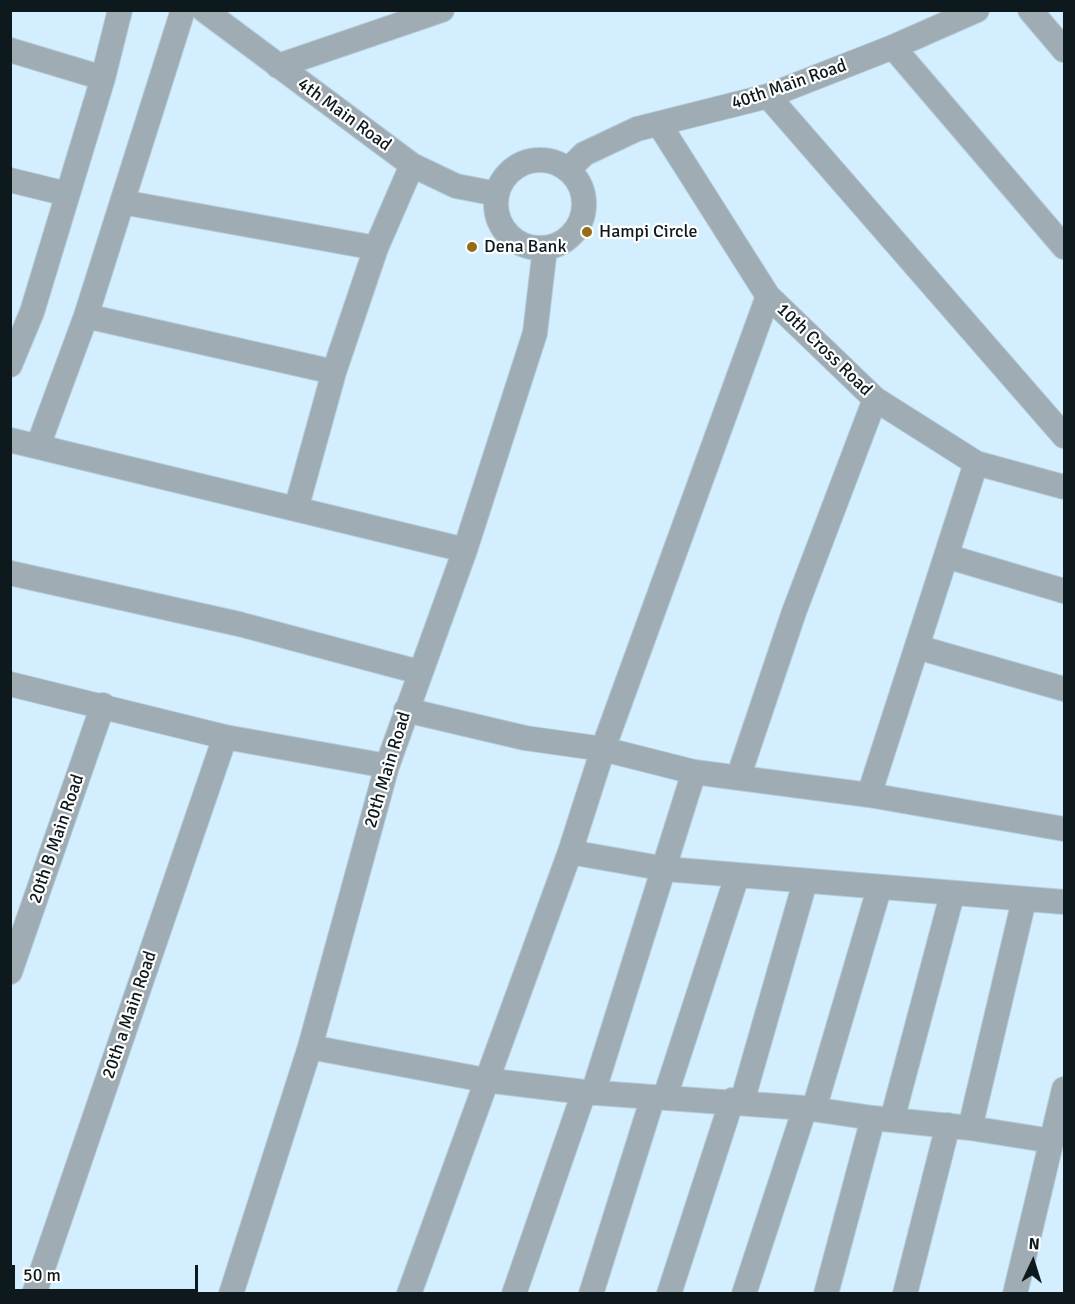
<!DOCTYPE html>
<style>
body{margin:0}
#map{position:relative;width:1075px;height:1304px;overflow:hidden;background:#d3efff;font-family:Signika,sans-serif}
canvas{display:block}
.frame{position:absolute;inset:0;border:12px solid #0e191e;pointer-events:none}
.north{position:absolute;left:1003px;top:1232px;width:60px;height:60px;-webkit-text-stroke:4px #fff;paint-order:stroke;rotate:4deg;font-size:16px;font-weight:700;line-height:24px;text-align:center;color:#0e191e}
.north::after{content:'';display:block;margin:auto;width:21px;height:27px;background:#0e191e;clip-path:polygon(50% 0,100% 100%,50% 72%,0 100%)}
.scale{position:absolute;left:12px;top:1265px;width:186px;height:27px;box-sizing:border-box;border:3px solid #0e191e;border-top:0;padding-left:8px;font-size:18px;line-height:21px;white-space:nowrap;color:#0e191e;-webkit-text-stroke:4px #fff;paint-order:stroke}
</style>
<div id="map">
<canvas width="1075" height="1304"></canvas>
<div class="frame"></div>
<div class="north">N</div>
<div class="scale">50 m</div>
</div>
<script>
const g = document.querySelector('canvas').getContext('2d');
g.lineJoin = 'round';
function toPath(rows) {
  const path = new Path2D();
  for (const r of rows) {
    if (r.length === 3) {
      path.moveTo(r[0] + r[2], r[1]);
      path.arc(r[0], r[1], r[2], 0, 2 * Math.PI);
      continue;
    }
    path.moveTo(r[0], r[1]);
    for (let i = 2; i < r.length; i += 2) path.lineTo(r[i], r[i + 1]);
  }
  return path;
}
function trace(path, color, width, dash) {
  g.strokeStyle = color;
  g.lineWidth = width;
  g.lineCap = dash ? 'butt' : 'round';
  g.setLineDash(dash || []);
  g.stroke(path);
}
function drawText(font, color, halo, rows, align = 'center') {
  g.font = font + ' Signika,sans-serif';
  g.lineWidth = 4.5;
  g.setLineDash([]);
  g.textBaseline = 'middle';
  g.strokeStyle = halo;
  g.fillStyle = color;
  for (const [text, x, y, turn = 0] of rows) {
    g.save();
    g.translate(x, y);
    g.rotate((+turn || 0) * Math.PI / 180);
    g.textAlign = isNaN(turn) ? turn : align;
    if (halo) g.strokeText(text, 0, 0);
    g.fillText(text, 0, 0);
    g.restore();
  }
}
const minor = toPath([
 [204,10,412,165,456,186,497,194],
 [1030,10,1064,50],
 [893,47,1064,247],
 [10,50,103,78],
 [278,66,442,10],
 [768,96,1064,436],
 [659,124,768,296,875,399,976,463,1064,487],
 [540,204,44],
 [568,170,584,154,637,129,768,96,893,47,977,10],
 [10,180,67,194],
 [122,202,376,248],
 [86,316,334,372],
 [10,365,32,312,103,78,120,10],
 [10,440,465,550],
 [38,446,86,316,183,10],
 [296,509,334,372,376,248,412,165],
 [946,556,1064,591],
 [10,573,239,624,419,672],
 [917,647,1064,689],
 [10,684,225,737,387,766],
 [406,710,525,738,603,749,694,772,869,795,1064,829],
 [738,778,794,612,875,399],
 [869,795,976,463],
 [570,852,666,869,1064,902],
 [10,972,103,705],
 [310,1047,485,1080,584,1092,805,1108,873,1118,970,1128,1052,1141],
 [593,1093,694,772],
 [665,1097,737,876],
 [742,1102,805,882],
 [814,1109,879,889],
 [892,1120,952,895],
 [970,1128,1024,900],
 [34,1294,225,737],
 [231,1294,310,1047,387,766,465,550,535,333,545,248],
 [409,1294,570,852,603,749,768,296],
 [514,1294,584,1092],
 [591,1294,653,1097],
 [669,1294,732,1100],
 [744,1294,805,1108],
 [826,1294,873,1118],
 [905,1294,948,1125],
 [1015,1294,1064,1089]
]);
const markers = [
 [587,232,6,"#946d16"],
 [472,247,6,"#946d16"]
];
const streetNames = [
 ["40th Main Road",789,85,-19],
 ["4th Main Road",344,115,36],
 ["10th Cross Road",824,350,44],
 ["20th Main Road",388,770,-73],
 ["20th B Main Road",57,839,-71],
 ["20th a Main Road",130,1015,-71]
];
const poiNames = [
 ["Hampi Circle",599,232],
 ["Dena Bank",484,247]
];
trace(minor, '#b3cddb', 26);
trace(minor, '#a0acb3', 24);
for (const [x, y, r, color] of markers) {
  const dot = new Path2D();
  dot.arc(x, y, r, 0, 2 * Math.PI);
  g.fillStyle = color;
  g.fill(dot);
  trace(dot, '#fff', 2);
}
drawText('18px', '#0e191e', '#fff', streetNames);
drawText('18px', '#0e191e', '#fff', poiNames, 'left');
</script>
